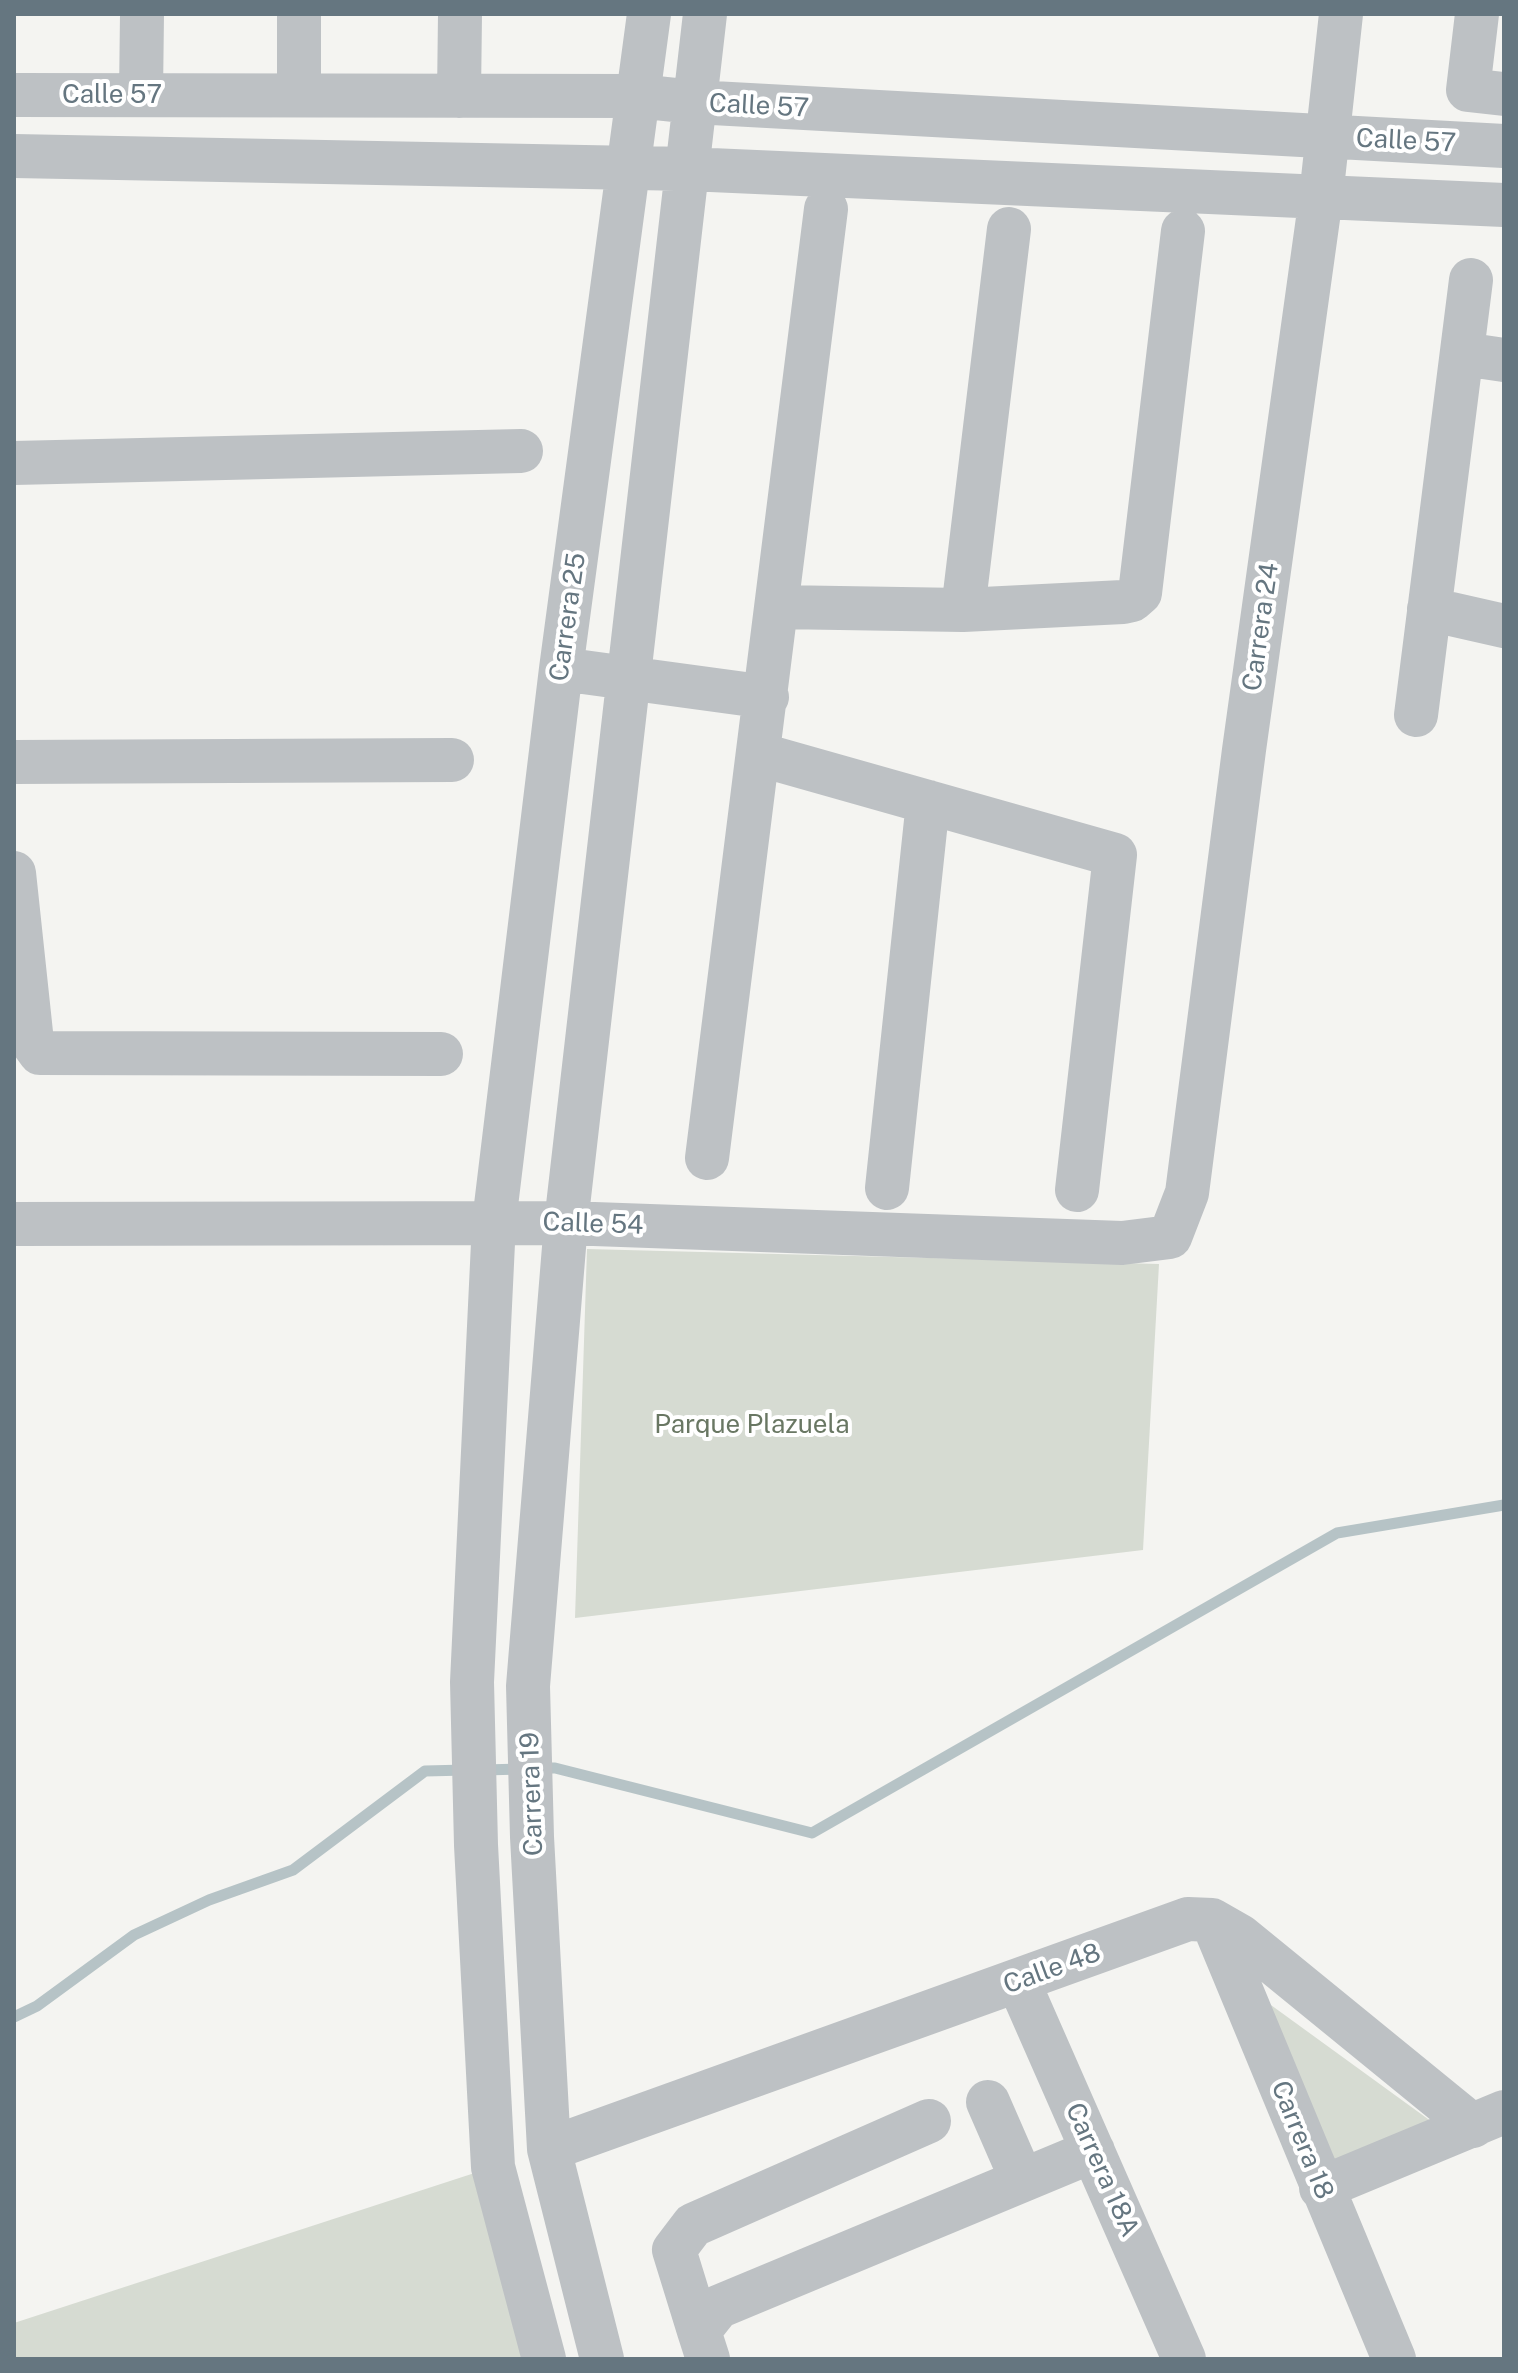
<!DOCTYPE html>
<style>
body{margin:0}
#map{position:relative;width:1518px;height:2373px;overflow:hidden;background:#f4f4f1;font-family:"Public Sans",sans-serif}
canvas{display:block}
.frame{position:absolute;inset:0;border:16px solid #657680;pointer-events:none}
</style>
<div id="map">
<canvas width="1518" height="2373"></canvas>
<div class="frame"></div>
</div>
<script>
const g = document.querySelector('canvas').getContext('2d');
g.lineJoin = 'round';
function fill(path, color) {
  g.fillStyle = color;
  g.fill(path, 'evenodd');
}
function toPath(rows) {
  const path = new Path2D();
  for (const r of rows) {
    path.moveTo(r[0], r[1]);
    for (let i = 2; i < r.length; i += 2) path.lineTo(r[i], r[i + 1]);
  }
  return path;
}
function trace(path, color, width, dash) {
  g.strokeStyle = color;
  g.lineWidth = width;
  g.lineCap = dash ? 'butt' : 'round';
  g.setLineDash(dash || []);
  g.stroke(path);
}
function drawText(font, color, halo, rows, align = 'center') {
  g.font = font + ' "Public Sans",sans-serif';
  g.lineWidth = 8;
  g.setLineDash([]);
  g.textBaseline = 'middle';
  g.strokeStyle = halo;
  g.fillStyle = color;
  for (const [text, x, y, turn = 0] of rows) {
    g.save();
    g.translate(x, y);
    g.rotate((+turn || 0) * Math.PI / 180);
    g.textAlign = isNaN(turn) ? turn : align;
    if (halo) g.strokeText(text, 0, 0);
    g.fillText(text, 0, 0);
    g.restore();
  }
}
const green = toPath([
 [587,1249,1159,1264,1143,1550,575,1618],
 [1264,2000,1450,2135,1332,2183],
 [493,2167,544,2359,14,2359,14,2323]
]);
const stream = toPath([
 [539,1768,555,1768,812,1833,1337,1533,1504,1505],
 [483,1770,522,1769],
 [14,2017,37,2006,134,1935,209,1900,293,1870,425,1771,466,1770]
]);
const minor = toPath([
 [299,14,299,95],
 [1477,14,1468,90,1504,94],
 [14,95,637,96,694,102,1504,146],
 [141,95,142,14],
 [459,96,460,14],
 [14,156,688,169,1504,205],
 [1463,354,1504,360],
 [14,463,521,451],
 [778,607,963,610,1123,602,1132,600,1140,593,1183,231],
 [1429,609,1504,626],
 [963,610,1009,229],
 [561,669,767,697],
 [1416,715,1471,280],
 [758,754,1115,855,1077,1190],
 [14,762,452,760],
 [14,873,32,1042,40,1053,441,1054],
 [707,1158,826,209],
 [887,1188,928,802],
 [14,1224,566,1223,1122,1243,1170,1237,1187,1193,1244,750,1321,197,1341,14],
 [1212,1920,1394,2359],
 [1018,1981,1184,2359],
 [988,2102,1022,2180],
 [549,2149,1188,1919,1212,1920,1240,1936,1473,2126],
 [1321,2188,1504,2112],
 [699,2331,674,2250,693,2225,929,2121],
 [544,2359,493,2167,476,1845,472,1682,494,1222,561,669,649,14],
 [602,2359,549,2149,532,1837,528,1686,566,1223,705,14],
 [708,2359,699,2331,718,2307,1093,2151]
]);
const streetNames = [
 ["Calle 57",112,95],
 ["Calle 57",759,106,3],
 ["Calle 57",1406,141,3],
 ["Carrera 25",568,617,-82],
 ["Carrera 24",1261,627,-82],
 ["Calle 54",593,1224,2],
 ["Carrera 19",532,1794,-92],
 ["Calle 48",1052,1969,-20],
 ["Carrera 18",1302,2140,68],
 ["Carrera 18A",1102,2170,66]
];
const parkNames = [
 ["Parque Plazuela",752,1425]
];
fill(green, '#d6dbd2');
trace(stream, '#b6c3c6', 11);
trace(minor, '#bdc1c4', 44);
drawText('26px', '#657680', '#fff', streetNames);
drawText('26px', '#697763', '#fff', parkNames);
</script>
